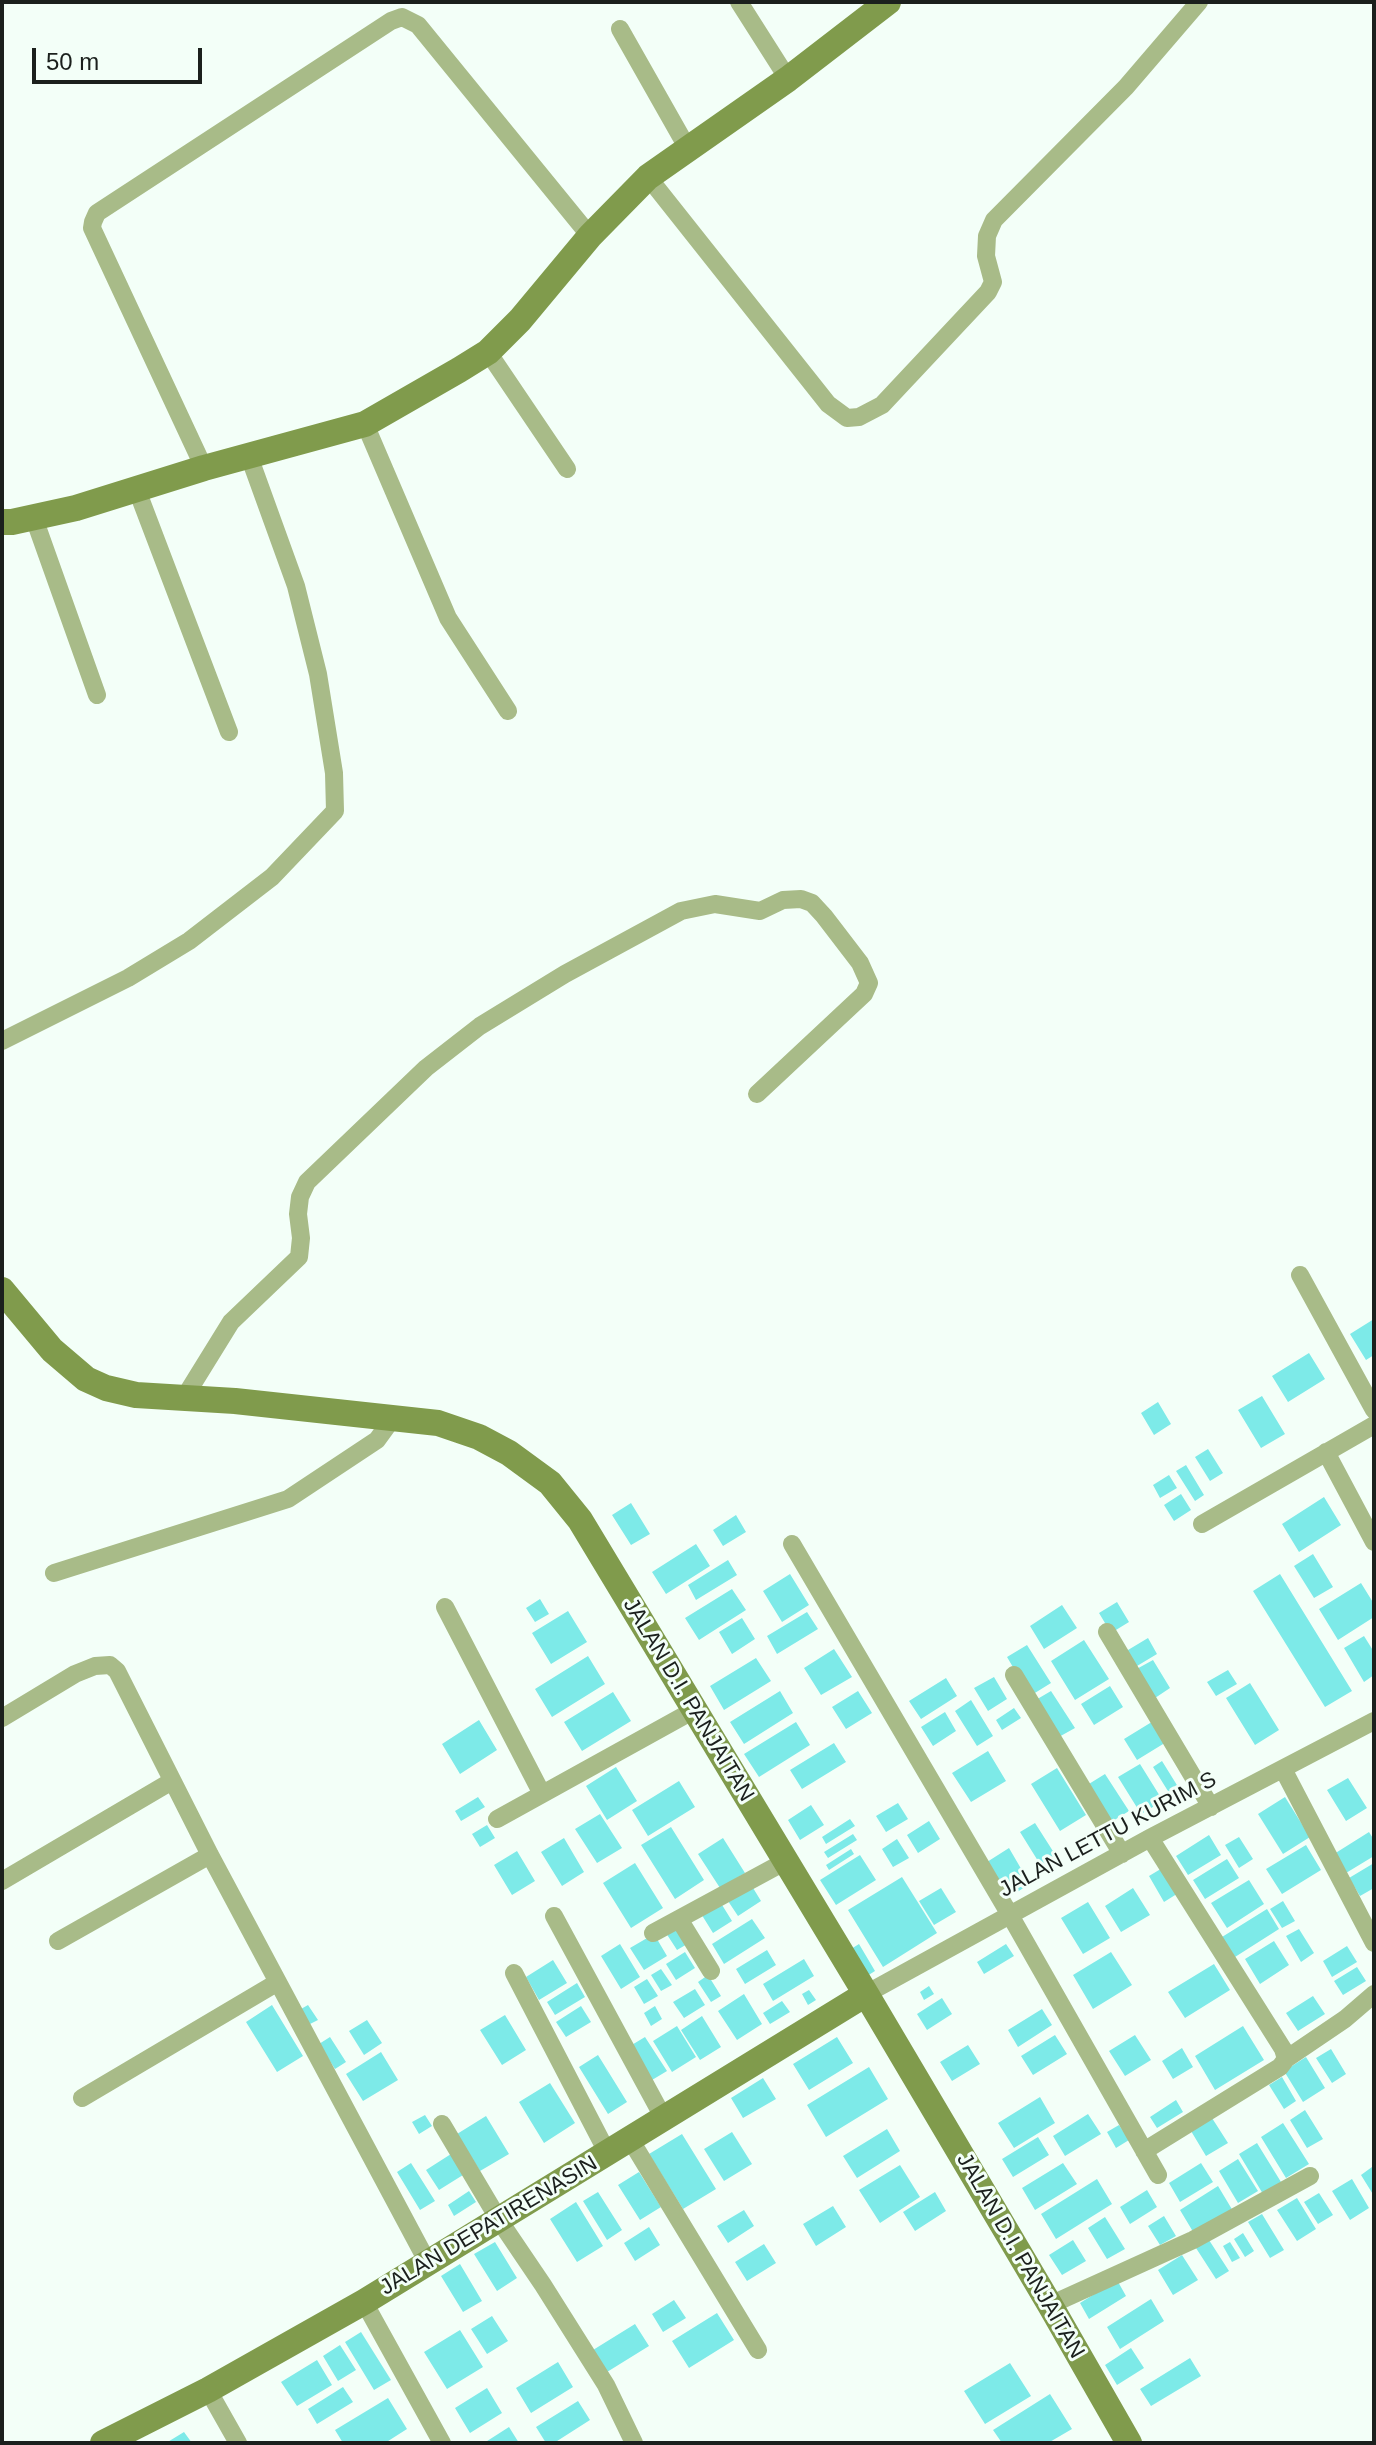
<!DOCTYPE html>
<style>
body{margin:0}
#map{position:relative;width:1376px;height:2445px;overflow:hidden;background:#f3fff8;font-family:Arial,sans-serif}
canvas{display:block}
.frame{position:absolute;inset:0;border:4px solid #1b201d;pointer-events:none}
.scale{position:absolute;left:32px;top:48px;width:170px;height:36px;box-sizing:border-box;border:4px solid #1b201d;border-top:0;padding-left:10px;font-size:24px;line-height:28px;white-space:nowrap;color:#1b201d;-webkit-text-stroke:6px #f3fff8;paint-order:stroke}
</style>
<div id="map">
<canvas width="1376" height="2445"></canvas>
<div class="frame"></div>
<div class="scale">50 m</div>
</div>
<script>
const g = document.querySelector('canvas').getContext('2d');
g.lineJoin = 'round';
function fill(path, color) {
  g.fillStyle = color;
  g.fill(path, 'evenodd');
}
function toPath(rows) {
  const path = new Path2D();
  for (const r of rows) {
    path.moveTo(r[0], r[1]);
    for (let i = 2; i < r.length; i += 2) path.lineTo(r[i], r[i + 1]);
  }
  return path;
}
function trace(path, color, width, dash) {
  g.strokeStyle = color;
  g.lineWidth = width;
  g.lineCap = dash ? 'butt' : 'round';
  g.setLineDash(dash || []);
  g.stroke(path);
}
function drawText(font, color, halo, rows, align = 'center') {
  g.font = font + ' Arial,sans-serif';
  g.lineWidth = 6;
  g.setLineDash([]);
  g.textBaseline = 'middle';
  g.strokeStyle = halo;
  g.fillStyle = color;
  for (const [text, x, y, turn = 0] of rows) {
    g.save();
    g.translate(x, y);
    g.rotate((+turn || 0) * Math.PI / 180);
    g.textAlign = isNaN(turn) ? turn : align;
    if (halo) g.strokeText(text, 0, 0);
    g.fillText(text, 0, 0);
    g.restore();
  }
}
const building = toPath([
 [1374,1319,1374,1355,1366,1360,1350,1334],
 [1309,1353,1325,1379,1288,1402,1272,1376],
 [1262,1396,1285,1434,1261,1448,1238,1410],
 [1158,1402,1171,1424,1154,1435,1141,1413],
 [1208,1449,1223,1473,1210,1481,1195,1457],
 [1186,1465,1204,1495,1195,1501,1176,1471],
 [1169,1475,1177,1488,1160,1498,1153,1485],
 [1181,1494,1191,1510,1174,1521,1164,1505],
 [1324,1497,1341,1525,1299,1552,1282,1524],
 [631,1503,650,1534,631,1545,612,1515],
 [736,1515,746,1532,723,1546,713,1530],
 [696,1544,710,1566,666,1594,652,1572],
 [1313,1554,1333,1587,1314,1598,1294,1566],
 [728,1560,737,1575,696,1600,688,1585],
 [790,1574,809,1605,782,1622,763,1591],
 [1280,1574,1352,1691,1325,1707,1253,1591],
 [1361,1583,1374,1604,1374,1617,1338,1640,1319,1609],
 [732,1589,746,1610,699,1640,685,1618],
 [540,1599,549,1614,535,1622,526,1608],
 [1117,1602,1129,1622,1111,1633,1099,1613],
 [1062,1605,1077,1628,1044,1649,1030,1626],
 [568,1611,587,1642,551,1664,532,1633],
 [807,1612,818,1629,777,1654,767,1636],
 [742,1618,755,1639,732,1654,719,1632],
 [1364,1636,1374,1652,1374,1675,1364,1682,1344,1648],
 [1148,1638,1157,1654,1132,1669,1123,1653],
 [1084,1640,1109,1679,1075,1700,1051,1661],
 [1027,1645,1051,1683,1030,1696,1007,1657],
 [834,1649,852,1677,821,1695,804,1668],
 [588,1656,605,1684,552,1717,535,1689],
 [756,1658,771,1681,724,1710,710,1686],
 [1153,1660,1170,1688,1152,1700,1133,1671],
 [1228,1670,1237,1684,1216,1696,1207,1682],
 [994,1677,1007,1699,988,1711,974,1688],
 [946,1678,957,1696,921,1719,909,1701],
 [1250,1683,1279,1730,1255,1745,1226,1698],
 [1110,1686,1123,1707,1094,1725,1081,1704],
 [780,1691,793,1713,744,1744,730,1722],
 [858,1691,872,1713,846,1729,832,1707],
 [1051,1691,1075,1728,1057,1738,1034,1701],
 [613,1692,631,1721,582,1751,564,1722],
 [971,1700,993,1736,977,1746,955,1711],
 [1014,1708,1021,1718,1002,1730,996,1720],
 [945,1712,956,1731,933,1746,921,1727],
 [479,1720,497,1750,460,1774,442,1744],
 [1155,1720,1168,1741,1137,1760,1124,1739],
 [796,1722,810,1745,759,1777,744,1754],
 [834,1743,846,1762,802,1789,790,1770],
 [988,1751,1006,1781,971,1802,952,1773],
 [1162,1761,1180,1790,1171,1796,1153,1767],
 [1140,1764,1163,1801,1141,1814,1118,1777],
 [616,1767,637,1801,607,1820,586,1786],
 [1057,1768,1086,1815,1060,1831,1031,1784],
 [1105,1774,1129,1811,1108,1824,1084,1787],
 [1348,1778,1367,1808,1346,1821,1327,1790],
 [679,1781,695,1807,648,1836,632,1810],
 [478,1797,485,1807,461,1821,455,1811],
 [1285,1797,1310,1837,1283,1854,1258,1814],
 [898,1803,908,1819,886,1832,876,1816],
 [811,1805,824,1825,800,1840,788,1820],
 [600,1814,622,1848,597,1863,575,1829],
 [850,1819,855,1826,826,1844,822,1837],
 [929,1821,940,1839,918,1853,907,1835],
 [1035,1823,1058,1859,1043,1869,1020,1832],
 [487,1825,495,1838,480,1847,472,1834],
 [671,1827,704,1880,675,1899,641,1845],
 [1369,1832,1374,1840,1374,1856,1346,1873,1334,1854],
 [853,1834,857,1840,828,1858,824,1852],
 [1209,1835,1221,1855,1188,1875,1176,1856],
 [1239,1837,1253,1859,1239,1868,1225,1845],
 [564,1838,584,1872,562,1886,541,1852],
 [723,1838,745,1873,720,1888,698,1854],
 [897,1839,909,1858,893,1867,882,1849],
 [1306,1845,1321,1870,1282,1894,1266,1869],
 [1009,1848,1030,1884,1009,1897,987,1862],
 [851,1849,854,1854,829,1870,826,1865],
 [517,1851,535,1881,512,1895,494,1865],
 [860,1855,876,1880,836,1905,820,1880],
 [1227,1859,1239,1878,1205,1899,1193,1880],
 [635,1863,663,1908,631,1928,603,1883],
 [1374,1863,1374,1888,1360,1896,1349,1878],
 [1164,1867,1180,1892,1164,1902,1149,1876],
 [902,1877,937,1933,883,1967,848,1910],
 [1249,1880,1264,1904,1227,1928,1211,1903],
 [750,1883,761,1901,738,1916,726,1898],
 [941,1888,956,1912,934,1925,919,1901],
 [1133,1888,1150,1915,1121,1932,1105,1906],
 [719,1900,732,1921,713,1933,700,1912],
 [1283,1901,1295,1921,1282,1928,1270,1909],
 [1088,1902,1110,1938,1083,1954,1061,1918],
 [1267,1909,1279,1929,1235,1957,1222,1937],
 [752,1919,765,1938,724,1964,712,1944],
 [679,1925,689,1943,677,1950,666,1933],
 [1299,1929,1314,1953,1301,1962,1286,1936],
 [654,1934,667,1956,644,1970,630,1948],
 [1274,1941,1289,1965,1260,1984,1245,1959],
 [620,1944,640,1977,621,1989,601,1956],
 [859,1944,875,1971,867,1976,851,1949],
 [1006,1944,1014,1956,984,1974,977,1962],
 [1347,1946,1357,1962,1332,1977,1323,1961],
 [767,1950,776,1965,745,1984,736,1969],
 [685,1952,695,1968,676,1980,666,1964],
 [1111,1952,1132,1985,1093,2009,1073,1975],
 [804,1959,814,1976,773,2001,763,1984],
 [553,1960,567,1983,539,2000,526,1977],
 [1214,1964,1230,1990,1185,2018,1168,1992],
 [1357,1967,1366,1981,1343,1995,1334,1981],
 [661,1969,672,1985,661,1991,651,1975],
 [708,1975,721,1996,711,2002,698,1982],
 [647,1979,658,1996,644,2004,634,1987],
 [577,1983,585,1997,555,2015,547,2002],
 [929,1986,934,1994,924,2000,920,1992],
 [695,1989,705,2005,684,2018,673,2002],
 [809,1990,816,2000,808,2005,802,1994],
 [744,1994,762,2024,737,2040,718,2011],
 [1313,1996,1325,2014,1298,2031,1286,2013],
 [942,1998,952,2014,927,2030,917,2014],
 [782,2001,790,2012,770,2024,763,2013],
 [272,2005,303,2056,277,2072,246,2022],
 [308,2005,318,2020,310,2024,301,2009],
 [581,2006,591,2022,566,2037,556,2022],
 [655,2006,662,2019,651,2026,644,2013],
 [1042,2009,1052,2025,1018,2047,1008,2030],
 [505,2015,526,2050,502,2065,480,2030],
 [702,2016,721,2047,700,2060,681,2030],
 [367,2020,382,2043,364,2055,349,2031],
 [677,2026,696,2057,672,2072,653,2041],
 [1243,2026,1264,2060,1215,2090,1195,2056],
 [1055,2035,1067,2054,1033,2075,1021,2056],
 [1135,2035,1151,2060,1125,2076,1109,2051],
 [330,2037,346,2062,335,2069,319,2044],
 [645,2037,667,2071,652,2080,630,2046],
 [837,2037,853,2063,809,2090,793,2064],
 [968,2045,980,2064,952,2081,940,2062],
 [1182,2048,1193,2067,1173,2079,1162,2061],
 [1331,2049,1346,2074,1332,2083,1316,2058],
 [381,2052,398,2080,363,2101,346,2074],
 [598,2055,627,2102,608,2114,579,2067],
 [1306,2057,1325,2088,1303,2102,1284,2071],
 [869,2067,888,2099,826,2137,807,2105],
 [1282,2077,1296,2101,1284,2109,1269,2085],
 [763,2078,776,2099,743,2118,731,2098],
 [550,2083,575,2123,544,2143,519,2102],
 [1040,2097,1055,2123,1014,2148,998,2123],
 [1176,2100,1183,2112,1157,2128,1150,2117],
 [1305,2110,1323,2139,1307,2148,1290,2120],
 [1088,2114,1101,2134,1065,2156,1053,2136],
 [425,2115,432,2126,419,2134,412,2122],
 [486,2116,509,2154,480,2171,457,2134],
 [1212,2118,1228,2143,1206,2156,1191,2131],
 [1283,2123,1309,2164,1286,2178,1261,2137],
 [1119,2125,1129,2140,1116,2148,1107,2132],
 [887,2129,900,2151,857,2178,843,2156],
 [732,2132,752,2164,724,2181,704,2149],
 [682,2134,716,2189,683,2209,649,2154],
 [1038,2137,1049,2155,1013,2177,1002,2159],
 [1257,2143,1281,2182,1263,2194,1239,2154],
 [451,2154,463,2175,439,2190,426,2170],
 [1238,2159,1258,2191,1238,2203,1219,2171],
 [411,2163,435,2201,420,2210,397,2172],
 [1063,2163,1077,2184,1035,2210,1022,2188],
 [1201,2163,1213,2182,1180,2202,1169,2183],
 [900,2165,920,2197,880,2223,859,2190],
 [1372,2167,1374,2170,1374,2196,1361,2175],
 [639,2172,661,2207,640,2220,618,2185],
 [1097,2179,1112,2204,1056,2239,1041,2214],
 [1352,2179,1369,2208,1350,2220,1332,2191],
 [1218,2186,1233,2211,1195,2235,1180,2210],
 [1147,2190,1157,2207,1130,2224,1120,2207],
 [469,2191,476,2202,454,2216,448,2205],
 [598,2192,622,2230,607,2240,583,2201],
 [935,2192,946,2211,915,2231,903,2212],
 [1319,2193,1333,2215,1318,2224,1304,2202],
 [1297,2198,1316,2229,1297,2241,1277,2210],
 [576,2202,603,2246,577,2262,550,2219],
 [833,2206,846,2227,816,2246,803,2224],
 [744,2210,754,2226,728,2243,717,2226],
 [1262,2214,1284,2250,1270,2258,1248,2222],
 [1164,2216,1176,2236,1160,2245,1148,2226],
 [1105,2217,1125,2249,1107,2259,1088,2228],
 [649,2227,660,2245,635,2261,624,2243],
 [1243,2233,1254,2251,1245,2257,1234,2239],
 [1073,2240,1086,2261,1062,2275,1049,2255],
 [1209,2240,1229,2271,1216,2279,1196,2248],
 [495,2242,517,2278,497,2291,474,2254],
 [1230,2242,1240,2258,1232,2262,1223,2246],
 [764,2244,776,2263,747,2281,735,2262],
 [1182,2255,1198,2280,1173,2295,1158,2270],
 [460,2264,482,2301,463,2312,441,2276],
 [1117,2280,1126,2296,1089,2319,1080,2303],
 [1151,2299,1164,2321,1120,2349,1107,2327],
 [674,2300,686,2318,663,2332,652,2314],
 [717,2313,734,2340,689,2368,672,2341],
 [492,2316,508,2341,487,2354,471,2329],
 [635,2324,649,2346,607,2372,593,2350],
 [460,2330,483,2367,447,2389,424,2352],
 [361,2332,391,2380,374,2390,345,2342],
 [340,2345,356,2370,338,2381,323,2356],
 [1131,2348,1144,2368,1117,2385,1105,2365],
 [1190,2358,1201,2376,1151,2406,1140,2389],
 [317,2360,332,2385,297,2406,281,2382],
 [558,2362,573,2387,531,2413,516,2388],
 [1010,2363,1031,2396,985,2424,964,2391],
 [343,2387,353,2402,317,2424,308,2409],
 [487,2388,502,2413,470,2433,455,2408],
 [1050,2394,1072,2429,1048,2443,1002,2443,993,2430],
 [388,2398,407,2429,385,2443,343,2443,335,2430],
 [578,2401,590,2420,554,2443,546,2443,536,2427],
 [509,2427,519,2443,484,2443],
 [184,2432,192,2443,166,2443]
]);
const street = toPath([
 [739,2,788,79],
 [620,29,688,149],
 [648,177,828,404,847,418,859,417,882,405,988,292,993,282,986,256,987,236,994,220,1126,87,1199,2],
 [488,352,567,469],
 [365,424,448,618,508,711],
 [204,468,92,228,93,222,97,213,391,21,402,17,418,25,590,236],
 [137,490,229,732],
 [34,518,97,695],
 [2,1041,128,978,189,941,272,877,335,811,334,773,318,674,296,586,249,456],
 [1300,1275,1374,1410],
 [184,1398,231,1322,299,1257,301,1238,298,1214,300,1197,307,1182,426,1068,480,1026,565,974,681,911,715,904,760,911,783,900,801,899,812,903,824,916,860,963,869,983,864,994,757,1094],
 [1326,1452,1374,1542],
 [1202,1524,1374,1425],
 [792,1544,1010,1915,1158,2175],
 [54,1573,288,1499,377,1440,393,1418],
 [445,1607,542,1794],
 [1107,1632,1211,1807],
 [1014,1675,1122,1854],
 [2,1718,75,1674,95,1666,110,1665,117,1671,210,1855,428,2263],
 [1283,1769,1374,1943],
 [497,1819,694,1710],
 [2,1881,172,1781],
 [554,1916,663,2117],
 [679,1919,711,1971],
 [653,1933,786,1861],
 [58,1941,210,1855],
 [514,1973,608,2154],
 [866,1994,1150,1838,1374,1721],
 [1286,2059,1345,2019,1374,1994],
 [82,2098,278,1982],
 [442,2124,499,2220,543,2285,606,2385,634,2443],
 [630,2139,758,2350],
 [1144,2151,1280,2067,1286,2059,1283,2049,1150,1838],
 [364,2302,442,2443],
 [1050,2305,1193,2240,1310,2176],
 [208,2390,238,2443]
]);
const secondary = toPath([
 [2,522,12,522,76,508,204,468,365,424,459,370,488,352,520,320,590,236,648,177,788,79,888,2],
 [2,1290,52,1350,86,1379,106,1388,136,1395,235,1401,438,1423,479,1437,509,1453,550,1483,580,1520,866,1994,1050,2305,1129,2443],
 [103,2443,208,2390,364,2302,866,1994]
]);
const streetNames = [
 ["JALAN D.I. PANJAITAN",688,1700,59],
 ["JALAN LETTU KURIM S",1108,1835,-28],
 ["JALAN DEPATIRENASIN",489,2226,-31],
 ["JALAN D.I. PANJAITAN",1020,2256,60]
];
fill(building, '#7deae8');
trace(street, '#a8bb88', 18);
trace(secondary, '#809b4c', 26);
drawText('22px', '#1b201d', '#f3fff8', streetNames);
</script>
